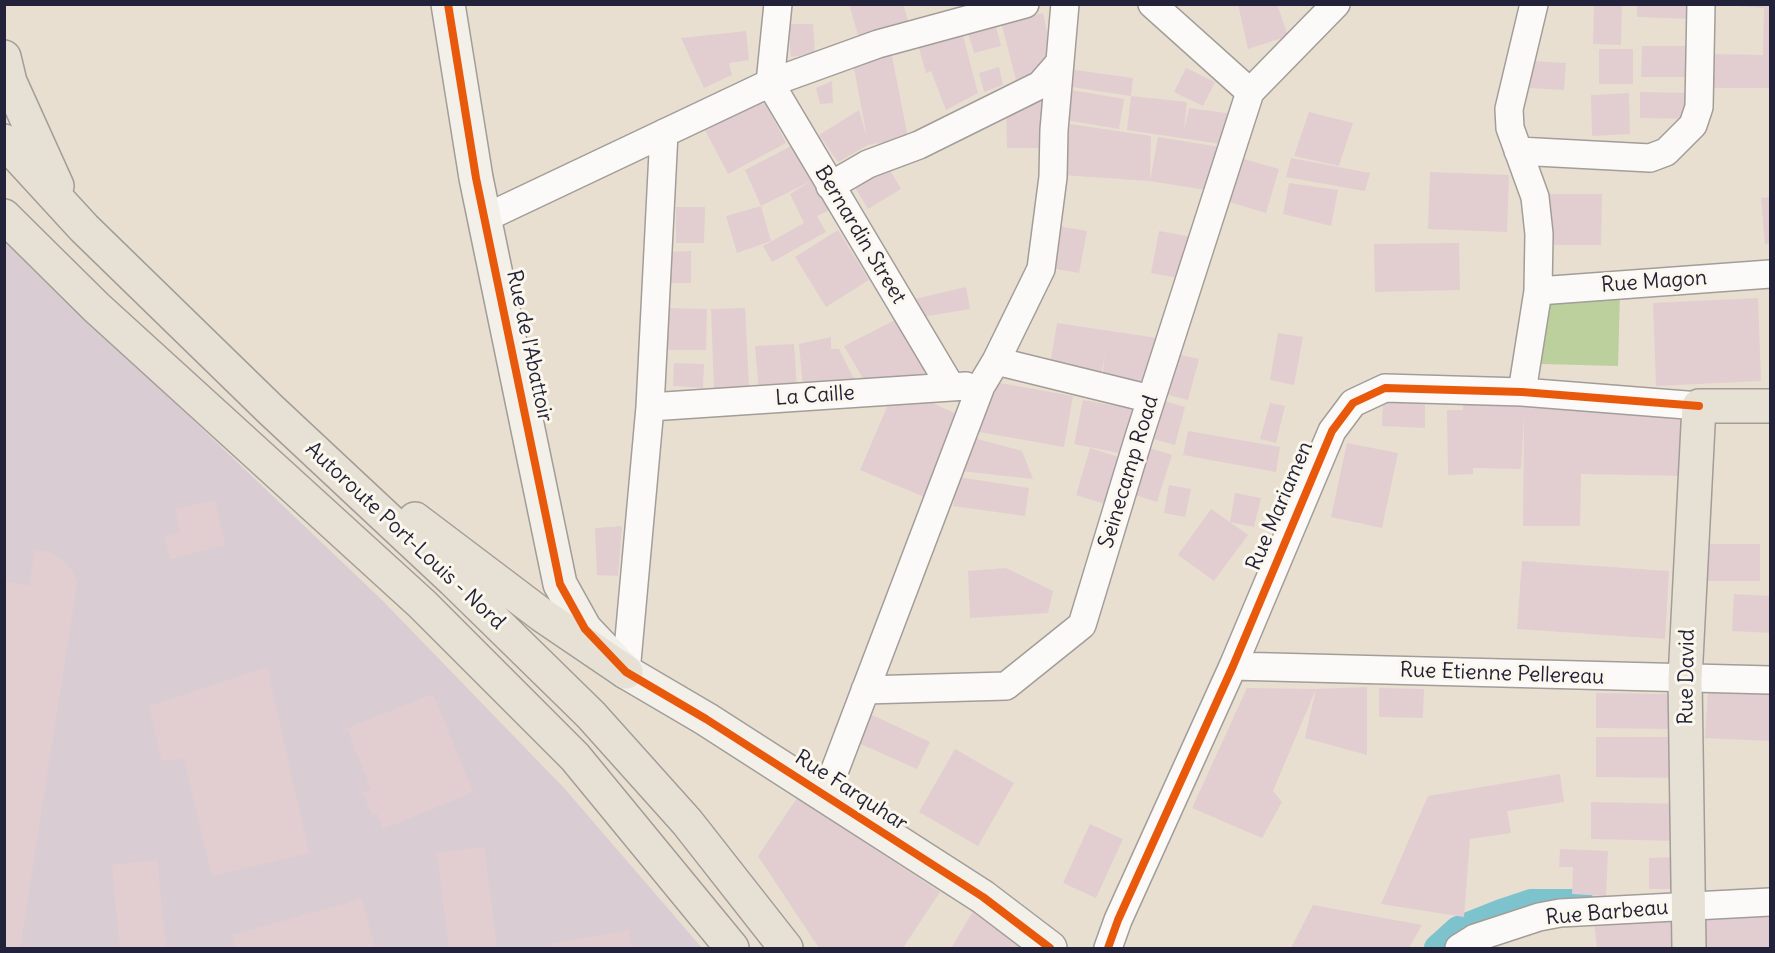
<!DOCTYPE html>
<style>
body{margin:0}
#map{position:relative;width:1775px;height:953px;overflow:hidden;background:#e8dfd1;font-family:Delius,sans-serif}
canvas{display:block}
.frame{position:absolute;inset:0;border:6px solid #22223b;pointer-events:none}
</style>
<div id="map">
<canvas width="1775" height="953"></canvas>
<div class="frame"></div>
</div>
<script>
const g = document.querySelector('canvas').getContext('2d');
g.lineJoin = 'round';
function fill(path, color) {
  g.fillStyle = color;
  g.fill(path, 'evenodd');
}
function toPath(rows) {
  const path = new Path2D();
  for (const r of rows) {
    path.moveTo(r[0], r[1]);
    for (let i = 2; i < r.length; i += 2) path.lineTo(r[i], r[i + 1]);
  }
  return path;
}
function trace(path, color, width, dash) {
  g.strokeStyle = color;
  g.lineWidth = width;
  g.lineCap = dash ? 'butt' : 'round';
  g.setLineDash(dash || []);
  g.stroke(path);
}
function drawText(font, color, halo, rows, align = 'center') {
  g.font = font + ' Delius,sans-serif';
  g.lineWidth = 6;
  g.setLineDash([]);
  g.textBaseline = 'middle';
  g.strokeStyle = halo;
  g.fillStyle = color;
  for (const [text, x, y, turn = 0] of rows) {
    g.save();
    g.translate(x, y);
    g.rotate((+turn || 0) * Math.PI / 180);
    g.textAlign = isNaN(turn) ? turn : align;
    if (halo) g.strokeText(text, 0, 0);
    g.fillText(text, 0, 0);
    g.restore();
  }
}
const industrial = toPath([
 [4,240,382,600,565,789,702,948,5,948]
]);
const green = toPath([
 [1544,291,1620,293,1618,366,1542,364]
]);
const canal = toPath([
 [1437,948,1458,929,1501,912,1531,902,1581,902]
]);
const building = toPath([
 [849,4,903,4,909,23,859,39],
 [1238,4,1277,4,1288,36,1248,49],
 [1594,4,1622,4,1621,45,1593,44],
 [1637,4,1693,4,1693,19,1637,17],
 [1710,4,1770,4,1769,88,1712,88,1712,54,1763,55,1764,8],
 [1043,13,1053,62,1016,80,1001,22],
 [995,22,1001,46,974,53,967,30],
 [788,24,813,24,815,53,791,57],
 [746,31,749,60,729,63,732,75,704,88,681,38],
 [962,32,978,93,946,110,931,71,926,73,917,41],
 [1642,46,1697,46,1696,77,1641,77],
 [1599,49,1633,49,1633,84,1599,84],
 [892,56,908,138,868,145,838,162,819,135,859,110,867,138,853,63],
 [1532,61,1566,63,1564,90,1530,88],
 [999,67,1003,85,984,92,979,73],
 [1186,68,1215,82,1203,106,1174,92],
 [1068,69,1133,78,1131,96,1065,86],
 [832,81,833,103,820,104,816,88],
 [1065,89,1124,99,1119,129,1060,119],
 [1640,92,1690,93,1690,119,1640,118],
 [1629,93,1630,134,1592,136,1591,95],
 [1050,95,1047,148,1007,148,1006,102],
 [1131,96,1187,102,1184,131,1189,108,1233,114,1228,145,1127,130],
 [763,99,786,143,728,174,705,130],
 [1309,112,1353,123,1339,166,1294,156],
 [1070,124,1151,136,1150,181,1158,137,1220,147,1212,191,1150,181,1062,175],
 [797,143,834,208,817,216,826,232,772,262,763,246,804,223,790,194,811,181,761,206,745,170],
 [1237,157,1279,169,1266,213,1223,200],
 [1291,158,1370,173,1365,191,1286,177],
 [884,160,901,189,868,209,851,181],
 [1430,172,1509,175,1507,232,1428,229],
 [1289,183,1338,190,1331,226,1283,214],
 [1542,194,1602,194,1601,245,1542,245],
 [1770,197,1770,243,1765,244,1761,198],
 [761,206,771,241,737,253,726,216],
 [676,207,705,207,704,243,676,243],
 [1058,226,1087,231,1079,273,1050,268],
 [838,230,869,280,826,307,795,257],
 [1159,231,1192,237,1184,279,1151,273],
 [1459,243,1460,290,1375,292,1374,244],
 [691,251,691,283,665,283,665,252],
 [966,287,970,309,915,318,906,301],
 [1758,298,1761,381,1656,386,1653,303],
 [666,308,707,309,706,350,665,350],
 [745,308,749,387,714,389,711,309],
 [903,316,933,368,929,377,865,382,844,346],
 [1057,323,1157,338,1150,386,1102,379,1105,355,1100,379,1049,370],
 [1278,333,1303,337,1294,385,1270,380],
 [831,337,831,349,839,349,856,383,803,388,799,344],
 [794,344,797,389,759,392,755,346],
 [1172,353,1199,359,1188,400,1161,393],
 [674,363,704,364,703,388,673,386],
 [1000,383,1073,396,1064,447,974,431],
 [1464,396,1687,399,1685,476,1581,474,1580,526,1523,526,1524,417,1521,469,1473,468,1473,474,1448,475,1447,410,1463,410],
 [1157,399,1185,407,1175,445,1146,437],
 [1425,399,1425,428,1382,426,1383,400],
 [890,400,931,402,956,414,952,443,929,499,860,470],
 [1083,400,1133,409,1124,454,1074,444],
 [1270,403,1285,406,1276,443,1260,439],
 [1188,431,1280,447,1276,472,1183,455],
 [974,438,1022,451,1033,479,960,471],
 [1347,443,1398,453,1382,528,1331,517],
 [1144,446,1172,455,1157,502,1129,493],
 [1090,448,1119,457,1105,504,1076,495],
 [958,477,1029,488,1025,516,953,506],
 [1169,485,1191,489,1185,517,1164,513],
 [1235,493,1261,498,1254,527,1230,522,1248,535,1214,581,1178,555,1211,509,1230,522],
 [215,500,225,545,170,559,164,536,180,532,175,509],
 [622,526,618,576,597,575,595,528],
 [1704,544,1760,544,1760,581,1703,581],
 [35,550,49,552,62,559,72,570,77,584,20,948,4,948,4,581,29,586],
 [1522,561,1669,571,1665,639,1517,629],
 [1006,568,1053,591,1048,613,970,618,968,571],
 [1734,594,1770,596,1770,633,1732,631],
 [267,667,309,853,212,876,184,759,162,761,149,706],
 [1367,687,1367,755,1305,738,1316,689],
 [1247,688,1316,689,1273,791,1282,802,1262,838,1192,808],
 [1379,688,1424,689,1423,718,1379,717],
 [1708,689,1770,691,1770,741,1705,738],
 [1596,693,1672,694,1671,729,1596,728],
 [433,694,473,792,383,829,377,813,372,815,363,792,371,789,347,728],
 [870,714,930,742,917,769,856,742],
 [1596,737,1681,737,1681,778,1596,777],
 [955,749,1014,783,978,846,919,812],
 [1560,774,1564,802,1507,811,1511,833,1470,839,1464,917,1381,904,1428,796],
 [797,798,940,892,903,948,819,948,758,856],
 [1591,802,1682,804,1681,841,1591,839],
 [1090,824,1123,839,1096,898,1063,883],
 [484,847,497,948,449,948,437,853],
 [1560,849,1608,851,1606,896,1572,894,1573,867,1559,867],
 [1679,857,1679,889,1649,889,1649,858],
 [157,860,166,948,120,948,112,865],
 [362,899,375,948,235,948,232,935],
 [978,903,1033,948,951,948],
 [1313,905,1422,925,1409,948,1291,948],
 [1770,906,1770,948,1702,948,1701,908],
 [1681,913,1679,948,1597,948,1594,922],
 [629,930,631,948,553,948,553,943]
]);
const street = toPath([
 [778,4,770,83,951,387],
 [1152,4,1250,92],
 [1518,151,1650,158,1666,152,1693,125,1699,107,1701,4],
 [830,186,868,164,919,145,1040,85,1060,62],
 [485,218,770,83,878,44,1025,4],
 [1538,291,1770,274],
 [996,361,1151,399],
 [1522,392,1538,291,1539,234,1535,197,1510,128,1509,109,1534,4],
 [650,407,966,386],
 [1233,666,1770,680],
 [626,672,650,407,664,133],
 [865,690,1006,686,1082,625,1139,437,1250,92,1336,4],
 [825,796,981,386,996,361,1041,269,1053,177,1054,130,1065,4],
 [1108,948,1118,920,1233,666,1332,431,1353,403,1385,388,1522,392,1699,406],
 [1459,948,1475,938,1539,917,1560,913,1770,902]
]);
const secondary = toPath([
 [448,4,476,178,560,584,585,629,626,672,706,719,983,897,1050,948]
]);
const primary = toPath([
 [1689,948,1685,679,1699,406,1770,406]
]);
const highway = toPath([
 [4,57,10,82,57,186],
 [4,141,84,228,270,409,453,580,591,715,687,822,786,948],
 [4,216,96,307,422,604,575,757,732,948],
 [415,519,542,615,626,672]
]);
const cycleway = toPath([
 [448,4,476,178,560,584,585,629,626,672,706,719,983,897,1050,948],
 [1108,948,1118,920,1233,666,1332,431,1353,403,1385,388,1522,392,1699,406]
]);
const streetNames = [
 ["Bernardin Street",860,235,59],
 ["Rue Magon",1654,282,-4],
 ["Rue de l'Abattoir",529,346,78],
 ["La Caille",815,396,-4],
 ["Seinecamp Road",1129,472,-73],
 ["Rue Mariamen",1280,506,-67],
 ["Autoroute Port-Louis - Nord",405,536,43],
 ["Rue Etienne Pellereau",1502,674,2],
 ["Rue David",1687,677,-89],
 ["Rue Farquhar",851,791,33],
 ["Rue Barbeau",1607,913,-5]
];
fill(industrial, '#d9cdd3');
fill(green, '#bbd09d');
trace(canal, '#7dc3ce', 26);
fill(building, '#e2ced0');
trace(street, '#a29d98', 30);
trace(secondary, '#a29d98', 36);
trace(primary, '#a29d98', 36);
trace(highway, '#a29d98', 36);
trace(street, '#fcfaf8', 27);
trace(secondary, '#f3f0ea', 33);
trace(primary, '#e6e1d4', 33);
trace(highway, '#e6e1d4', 33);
trace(cycleway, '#e8590c', 8);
drawText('21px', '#22223b', '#fbf7ec', streetNames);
</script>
